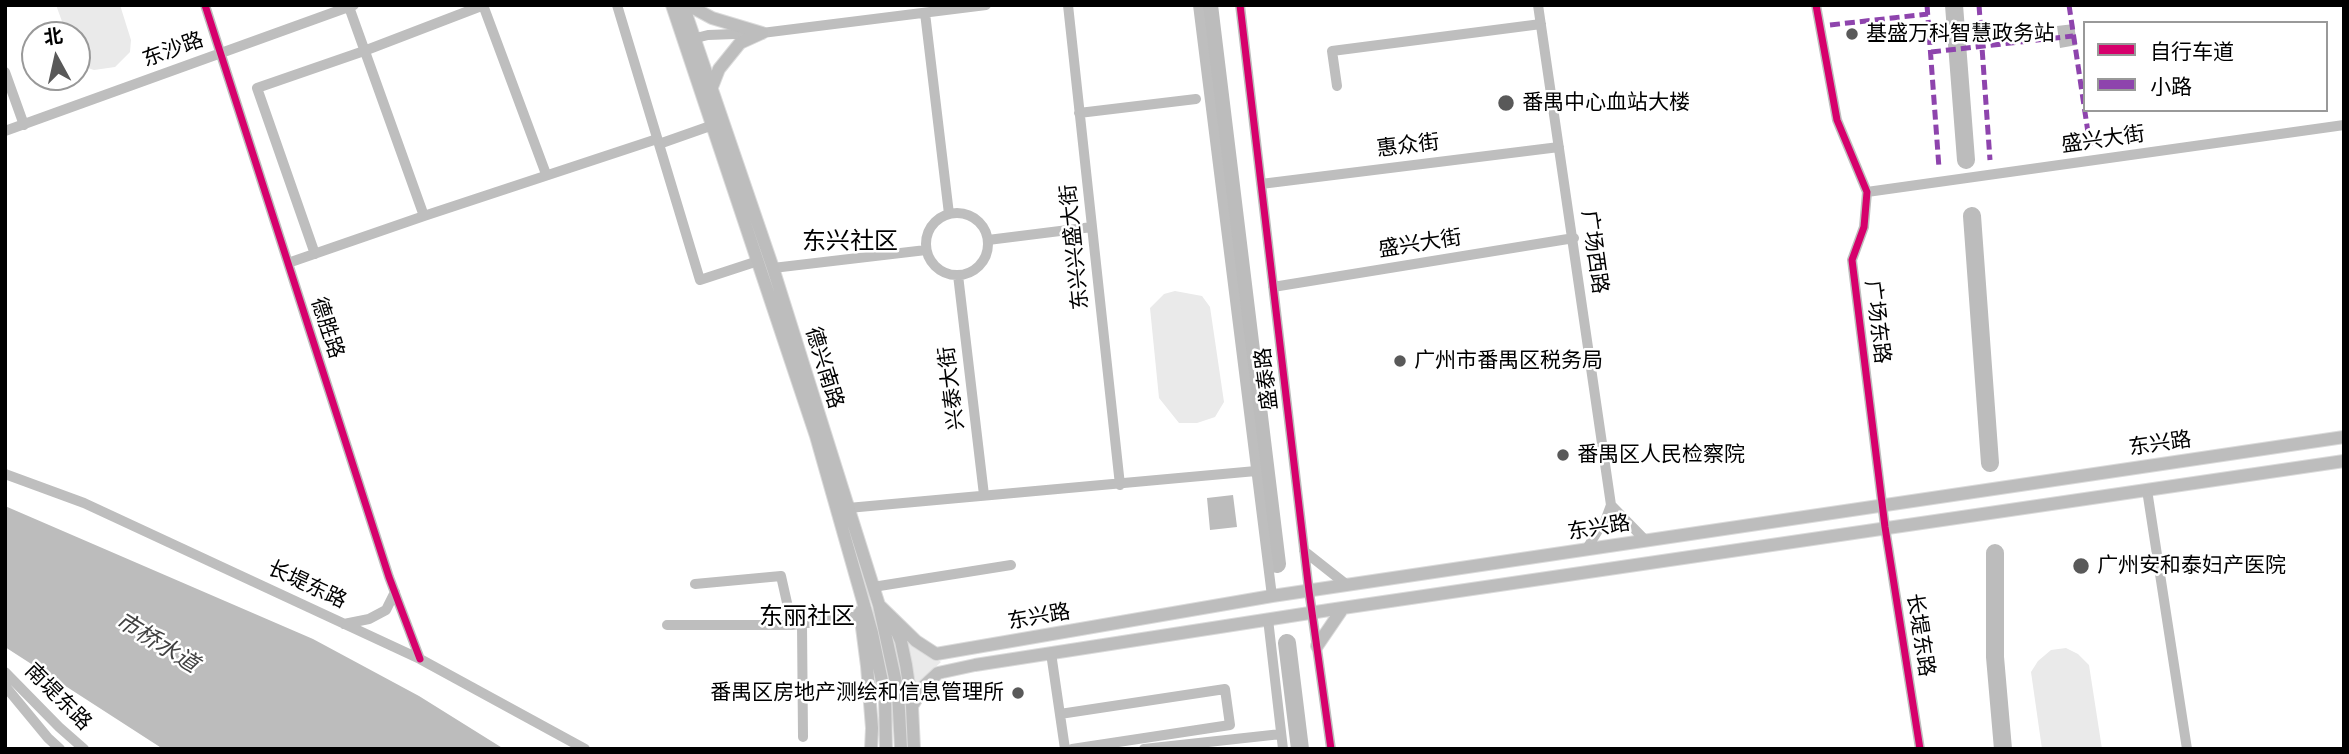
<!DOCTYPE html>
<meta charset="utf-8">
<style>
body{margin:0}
#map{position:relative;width:2349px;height:754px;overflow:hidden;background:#fff;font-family:Rubik,"Noto Sans SC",sans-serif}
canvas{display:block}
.frame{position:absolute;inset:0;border:7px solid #000;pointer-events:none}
.legend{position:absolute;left:2083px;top:21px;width:245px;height:91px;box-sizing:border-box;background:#fff;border:2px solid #999;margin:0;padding:9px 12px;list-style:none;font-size:21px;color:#000}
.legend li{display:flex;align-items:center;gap:14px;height:35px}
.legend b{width:35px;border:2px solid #999}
.north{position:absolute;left:21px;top:21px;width:70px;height:70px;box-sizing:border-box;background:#fff;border:2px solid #999;border-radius:50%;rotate:352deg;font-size:19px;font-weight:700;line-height:28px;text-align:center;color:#000}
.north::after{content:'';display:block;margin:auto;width:24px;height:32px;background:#595959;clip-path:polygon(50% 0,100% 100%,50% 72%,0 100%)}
</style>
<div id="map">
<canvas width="2349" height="754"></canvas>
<div class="frame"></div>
<ul class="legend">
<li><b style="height:9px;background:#d6006c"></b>自行车道</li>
<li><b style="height:9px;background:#8e44ad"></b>小路</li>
</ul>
<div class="north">北</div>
</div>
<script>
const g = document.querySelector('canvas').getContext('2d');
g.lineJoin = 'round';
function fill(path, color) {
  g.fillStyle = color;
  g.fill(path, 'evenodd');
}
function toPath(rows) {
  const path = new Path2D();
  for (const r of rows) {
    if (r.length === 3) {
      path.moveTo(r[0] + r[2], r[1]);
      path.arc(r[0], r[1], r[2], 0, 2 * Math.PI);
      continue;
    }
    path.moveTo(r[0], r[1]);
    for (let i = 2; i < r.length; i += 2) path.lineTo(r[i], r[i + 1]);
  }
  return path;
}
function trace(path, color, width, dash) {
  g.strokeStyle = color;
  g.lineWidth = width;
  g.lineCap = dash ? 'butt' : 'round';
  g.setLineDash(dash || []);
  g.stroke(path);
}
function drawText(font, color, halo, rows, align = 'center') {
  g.font = font + ' Rubik,"Noto Sans SC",sans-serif';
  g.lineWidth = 5;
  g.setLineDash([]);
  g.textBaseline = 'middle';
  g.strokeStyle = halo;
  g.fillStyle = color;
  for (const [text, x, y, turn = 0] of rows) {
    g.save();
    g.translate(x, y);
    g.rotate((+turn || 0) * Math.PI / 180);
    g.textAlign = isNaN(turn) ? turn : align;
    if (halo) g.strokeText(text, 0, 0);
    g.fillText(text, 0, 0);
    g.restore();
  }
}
const green = toPath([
 [56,5,120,5,131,40,130,52,115,67,94,70,82,66,77,62,77,35,67,35],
 [1175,291,1202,296,1210,307,1224,402,1215,417,1197,423,1179,423,1159,398,1150,308,1164,294],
 [902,636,941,662,913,689],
 [2066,648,2078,654,2089,665,2102,749,2042,749,2031,672,2038,661,2051,650]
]);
const water = toPath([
 [2074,24,2077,45,2060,48,2057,26],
 [1233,495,1237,527,1210,530,1207,498],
 [5,506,313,639,419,696,504,749,163,749,5,647]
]);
const river = toPath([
 [1209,5,1277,564],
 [1954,5,1966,160],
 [1972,216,1990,463],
 [1995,553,1995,657,2003,749],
 [1287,643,1300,749]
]);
const minor = toPath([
 [205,5,389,577,420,659],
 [483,5,546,174],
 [617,5,700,280,758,261],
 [1068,5,1120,485],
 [1198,5,1272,596],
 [1240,5,1309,591,1331,749],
 [1538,5,1611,505,1604,524,1602,524,1586,550],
 [1816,5,1837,120,1867,192,1864,227,1852,260,1885,527,1920,749],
 [349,7,424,216],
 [925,13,949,214],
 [688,40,708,35,762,33,986,5],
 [5,72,24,125],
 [1337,86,1332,51,1541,24],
 [1079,113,1196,99],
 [5,131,354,5],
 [659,144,713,125],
 [1261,184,1559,147],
 [1867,192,2344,125],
 [957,244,31],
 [988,240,1092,227],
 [315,254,257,88,364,51,484,5],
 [288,263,424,216,657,139],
 [773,268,926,250],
 [958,275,984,495],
 [1273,287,1574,238],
 [5,474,84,503,420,659,585,749],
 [2147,490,2187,749],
 [1611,505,1646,541],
 [848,508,1256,471],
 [1304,551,1347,585],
 [695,584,781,576,792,625],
 [873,587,1011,565],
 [1268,619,1283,749],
 [344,624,369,619,386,610,395,592],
 [802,624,803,737],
 [667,625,792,625,860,616],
 [1051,653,1065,749],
 [5,672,59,727,84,749],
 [5,686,48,738,60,749],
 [1060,714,1225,689,1230,725,1072,749],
 [1144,749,1281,734]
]);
const major = toPath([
 [672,5,816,436,872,633,885,696,886,749],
 [683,5,773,268,879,605,898,692,901,749],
 [688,5,712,18,762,33],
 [712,87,719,69,740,43,762,33],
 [879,605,916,641,936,654,1272,596,2344,437],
 [860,612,867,666,872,728,871,749],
 [894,625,901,641,906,665,912,706,914,749],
 [1317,646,1343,608],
 [912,706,925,685,938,673,975,665,1329,610,2344,461]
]);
const quiet = toPath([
 [1927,5,1939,168],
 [1979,5,1990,160],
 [2069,5,2090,146],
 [1830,25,1928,14],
 [1931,52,2073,36]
]);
const cycleway = toPath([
 [205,5,389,577,420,659],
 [1240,5,1309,591,1331,749],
 [1816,5,1837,120,1867,192,1864,227,1852,260,1885,527,1920,749]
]);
const markers = [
 [1852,34,7,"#595959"],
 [1506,103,9,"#595959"],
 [1400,361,7,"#595959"],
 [1563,455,7,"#595959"],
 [2081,566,9,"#595959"],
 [1018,693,7,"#595959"]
];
const poiNames = [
 ["基盛万科智慧政务站",1866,34],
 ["番禺中心血站大楼",1522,103],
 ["广州市番禺区税务局",1414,361],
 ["番禺区人民检察院",1577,455],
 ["广州安和泰妇产医院",2097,566],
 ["番禺区房地产测绘和信息管理所",1004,693,"right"]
];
const streetNames = [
 ["东沙路",173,50,-20],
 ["盛兴大街",2103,140,-8],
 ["惠众街",1408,146,-7],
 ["盛兴大街",1420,244,-9],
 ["东兴兴盛大街",1075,247,-96],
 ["广场西路",1594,252,82],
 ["广场东路",1877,322,83],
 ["德胜路",327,328,72],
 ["德兴南路",824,368,73],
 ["盛泰路",1267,379,-97],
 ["兴泰大街",952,388,-97],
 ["东兴路",2160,444,-8],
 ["东兴路",1599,528,-9],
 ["长堤东路",307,585,25],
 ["东兴路",1039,617,-10],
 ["长堤东路",1920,635,81],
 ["南堤东路",58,697,45]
];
const waterNames = [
 ["市桥水道",157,643,32]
];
const quarterNames = [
 ["东兴社区",850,242],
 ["东丽社区",807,617]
];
fill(green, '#eaeaea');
fill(water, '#bcbcbc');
trace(river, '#bcbcbc', 18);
trace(major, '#dbdbdb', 14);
trace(minor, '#bebebe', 10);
trace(major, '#bdbdbd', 12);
trace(quiet, '#8e44ad', 5, [10, 5]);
trace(cycleway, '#d6006c', 7);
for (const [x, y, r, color] of markers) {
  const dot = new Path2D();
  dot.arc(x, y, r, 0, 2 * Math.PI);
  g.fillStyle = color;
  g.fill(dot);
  trace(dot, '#fff', 2.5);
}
drawText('21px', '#000', '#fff', poiNames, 'left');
drawText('21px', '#000', '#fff', streetNames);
drawText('italic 23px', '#414141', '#fff', waterNames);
drawText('24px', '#000', '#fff', quarterNames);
</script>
